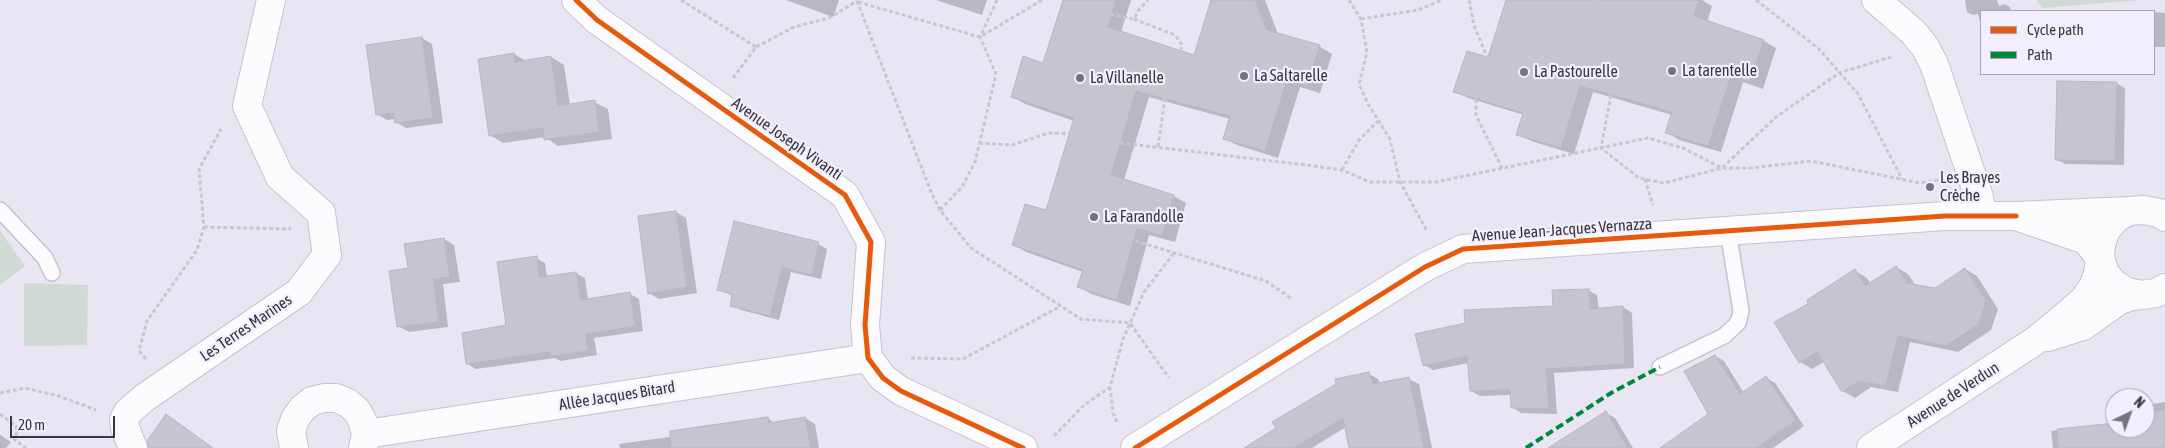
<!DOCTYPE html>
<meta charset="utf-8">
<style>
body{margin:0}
#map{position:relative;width:2165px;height:448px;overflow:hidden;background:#e9e5f2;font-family:"Asap Condensed",sans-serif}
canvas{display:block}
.legend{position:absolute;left:1980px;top:10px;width:175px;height:65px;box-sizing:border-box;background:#f3eefd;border:1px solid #a9a4b1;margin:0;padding:6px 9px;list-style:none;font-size:15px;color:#39363f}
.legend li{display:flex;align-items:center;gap:10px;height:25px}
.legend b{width:25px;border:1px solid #a9a4b1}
.north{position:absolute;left:2105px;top:388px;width:50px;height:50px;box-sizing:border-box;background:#f3eefd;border:1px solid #a9a4b1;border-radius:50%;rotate:42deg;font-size:14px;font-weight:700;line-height:20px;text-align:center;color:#39363f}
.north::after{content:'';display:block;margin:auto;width:18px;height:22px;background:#77737e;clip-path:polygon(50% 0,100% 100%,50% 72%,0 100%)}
.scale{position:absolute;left:10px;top:416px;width:105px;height:22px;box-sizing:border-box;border:2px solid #39363f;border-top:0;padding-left:6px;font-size:15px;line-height:18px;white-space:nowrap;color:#39363f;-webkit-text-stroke:4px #f3eefd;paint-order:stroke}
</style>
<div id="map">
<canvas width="2165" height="448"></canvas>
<ul class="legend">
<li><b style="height:6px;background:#e8590c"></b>Cycle path</li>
<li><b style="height:6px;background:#00873e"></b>Path</li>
</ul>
<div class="north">N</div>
<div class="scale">20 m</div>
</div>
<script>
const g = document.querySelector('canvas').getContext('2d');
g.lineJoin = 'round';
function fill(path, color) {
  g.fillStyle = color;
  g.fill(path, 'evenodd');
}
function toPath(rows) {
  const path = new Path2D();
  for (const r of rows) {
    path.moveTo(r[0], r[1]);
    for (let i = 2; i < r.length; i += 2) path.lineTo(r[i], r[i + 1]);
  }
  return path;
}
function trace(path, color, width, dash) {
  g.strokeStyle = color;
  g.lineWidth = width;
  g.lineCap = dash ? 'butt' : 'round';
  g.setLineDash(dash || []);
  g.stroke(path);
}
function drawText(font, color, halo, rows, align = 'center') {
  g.font = font + ' "Asap Condensed",sans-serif';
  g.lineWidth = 4.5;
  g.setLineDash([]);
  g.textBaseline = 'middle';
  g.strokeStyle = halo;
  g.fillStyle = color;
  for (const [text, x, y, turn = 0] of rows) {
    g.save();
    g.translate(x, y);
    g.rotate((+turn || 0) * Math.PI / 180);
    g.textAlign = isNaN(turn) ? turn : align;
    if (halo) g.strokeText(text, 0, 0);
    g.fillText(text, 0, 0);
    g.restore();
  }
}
const green = toPath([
 [2037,0,2142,0,2042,8],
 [0,231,25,266,0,285],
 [24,283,88,285,87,345,24,346]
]);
const shadow = toPath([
 [786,0,839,0,833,17],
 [936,0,987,0,982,15],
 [1064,0,1131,0,1121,32,1195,56,1212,0,1265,0,1278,34,1319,46,1332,54,1320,93,1300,87,1278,158,1237,145,1224,138,1230,119,1149,97,1124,180,1174,196,1186,203,1175,242,1149,235,1130,306,1091,294,1079,287,1083,272,1026,252,1013,244,1047,212,1074,121,1025,104,1012,96,1044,64],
 [1506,0,1702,0,1712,6,1707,22,1764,41,1776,48,1763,89,1743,82,1721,152,1679,140,1667,132,1672,115,1593,92,1574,154,1531,141,1518,134,1524,115,1468,98,1455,91,1489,59],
 [1965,0,1997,0,1999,6,2004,4,2010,7,2011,11,1981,11,1981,25,1978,14,1973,15,1967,12],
 [2154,12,2165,13,2165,47,2154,47],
 [422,38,432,44,443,123,406,128,396,122,395,119,387,120,377,114],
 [514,54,526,61,551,57,564,65,570,105,594,102,608,109,612,139,558,146,545,137,503,143,490,135],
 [2116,83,2125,88,2124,165,2065,164,2056,159],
 [676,212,686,218,697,293,659,299,649,293],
 [444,239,454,245,460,282,443,284,448,327,409,332,398,326,409,270],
 [818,244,827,249,821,279,791,272,779,320,741,310,732,305,733,296,719,289],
 [536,258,545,263,547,277,576,273,585,278,588,300,630,294,639,299,643,331,594,338,597,355,561,361,555,358,476,369,467,364,507,326],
 [1896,267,1908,274,1916,286,1936,290,1965,269,1977,276,1998,309,1991,330,1958,352,1910,342,1898,392,1871,387,1855,398,1843,391,1824,362,1812,369,1800,362,1810,304,1855,271,1867,278,1871,284],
 [1588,290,1597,295,1599,309,1623,307,1632,313,1634,368,1554,373,1557,414,1521,413,1512,407,1511,395,1480,396,1471,391,1469,363,1433,370,1424,365,1554,307],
 [1715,356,1724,361,1744,393,1766,378,1775,383,1804,426,1773,448,1662,448,1709,415],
 [1369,374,1378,379,1380,384,1409,379,1419,384,1432,448,1351,448,1346,427,1312,448,1247,448],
 [2165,402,2165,448,2053,448,2051,431,2115,424,2115,428,2145,428,2145,405],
 [1606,413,1615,418,1633,448,1553,448],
 [767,418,775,423,805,418,815,424,819,448,620,448,619,444,697,433,696,427],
 [0,435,11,442,6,448,0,448]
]);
const building = toPath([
 [1063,0,1116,0,1108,27,1194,55,1211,0,1255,0,1267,30,1320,45,1307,86,1287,80,1265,151,1223,139,1230,116,1136,91,1111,175,1174,195,1162,236,1137,228,1117,300,1077,287,1083,270,1012,245,1025,204,1046,210,1074,118,1011,97,1023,56,1043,63,1063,0],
 [1506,0,1699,0,1694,16,1764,40,1750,82,1731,76,1708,146,1665,133,1672,112,1580,86,1561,148,1516,135,1523,113,1453,92,1467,51,1488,57,1506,0],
 [422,37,433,118,395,123,393,113,376,115,366,45,422,37],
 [514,53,515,62,551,56,558,106,595,100,599,132,544,140,543,128,489,136,478,59,514,53],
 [2057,81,2117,82,2115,161,2055,160,2057,81],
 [676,211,687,287,648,294,638,216,676,211],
 [734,221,819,242,812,275,782,267,770,316,730,306,732,294,717,290,734,221],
 [444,238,450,277,433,279,439,322,397,327,389,271,408,268,404,244,444,238],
 [537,256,539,277,576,272,581,300,630,292,635,326,586,334,588,351,551,356,550,352,466,364,462,333,506,325,497,262,537,256],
 [1896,266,1907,283,1935,288,1965,268,1986,301,1979,324,1946,346,1898,336,1886,386,1859,381,1842,392,1817,352,1799,363,1774,322,1808,304,1807,300,1855,269,1865,286,1896,266],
 [1589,289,1590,309,1623,306,1625,364,1546,369,1549,409,1511,408,1510,390,1470,391,1467,356,1423,366,1415,334,1465,323,1464,310,1553,306,1552,290,1589,289],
 [1715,355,1740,394,1766,376,1796,420,1757,448,1660,448,1708,414,1684,371,1715,355],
 [1369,372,1373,384,1409,377,1424,448,1349,448,1343,418,1294,448,1244,448,1276,428,1272,422,1336,384,1335,379,1369,372],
 [2165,410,2165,448,2058,448,2057,429,2115,423,2115,428,2145,428,2145,413,2165,410],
 [1606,411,1628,448,1548,448,1606,411],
 [166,414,213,448,148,448,147,441,166,414],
 [768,417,769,423,805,417,811,448,671,448,670,431,768,417]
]);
const path = toPath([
 [681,0,756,47],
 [1349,0,1361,19,1367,52,1359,84,1368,104,1390,139,1400,182,1427,231],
 [1469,0,1474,25,1487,57],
 [1593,0,1608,10,1621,32,1622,51],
 [1756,0,1819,49,1858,94,1902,179],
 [857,1,931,192,940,210,971,248,1081,319,1130,323,1169,378],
 [858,2,980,37,1042,0],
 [1104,13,1134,19,1138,11,1148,0],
 [1134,19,1175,35,1182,45,1180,57],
 [1361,19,1418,10,1442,0],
 [733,78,756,47,794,27,829,18,857,1],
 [1611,95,1601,148,1639,178,1664,183,1722,168,1776,117,1839,73,1891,57],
 [1476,99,1476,115,1502,168],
 [979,143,1012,145,1049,133,1076,134],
 [1120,143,1307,165,1342,170,1370,182,1436,182,1648,138,1683,148,1722,168,1750,168,1811,161,1920,183,1939,180],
 [1158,147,1165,98],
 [1342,170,1359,140,1378,121],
 [1645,179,1653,205],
 [940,210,962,187,975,162,996,74,980,37,997,0],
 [204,227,291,229],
 [1129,239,1266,281,1292,299],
 [911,358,963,359,1061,306],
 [146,359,139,351,147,321,197,250,204,227,199,169,221,129],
 [0,393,25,388,59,396,96,410],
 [0,414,16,426,17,432,14,439,26,448],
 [1117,422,1113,413,1110,387,1123,339,1144,292,1174,253],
 [1054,436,1084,405,1110,387]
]);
const service = toPath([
 [0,210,45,258,52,273],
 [1660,367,1724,336,1738,323,1741,311,1728,231]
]);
const minor = toPath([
 [576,0,597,20,845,195,871,242,865,325,868,358,883,378,901,391,1023,448],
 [1876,0,1914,33,1925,47,1934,64,1979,197,1982,216],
 [2165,217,2159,213,2144,210,2129,211,2116,218,2106,230,2101,244,2100,258,2105,273,2114,284,2127,292,2141,295,2156,293,2165,288],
 [2100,258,2086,240,2016,216,2129,211],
 [2048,337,2083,326,2118,301,2128,297,2141,295],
 [366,434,868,358],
 [133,448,125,428,124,420,128,412,144,398,299,292,327,255,321,213,280,177,247,106,271,0],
 [294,448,291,431,295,419,302,409,312,401,324,398,336,398,348,403,357,411,363,422,366,434,363,448],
 [1135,448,1425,267,1463,249,1945,216,2016,216],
 [1871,448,2035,341,2063,318,2084,300,2093,287,2098,274,2100,258]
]);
const quiet = toPath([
 [1526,448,1611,393,1660,367]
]);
const cycleway = toPath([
 [576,0,597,20,845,195,871,242,865,325,868,358,883,378,901,391,1023,448],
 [1135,448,1425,267,1463,249,1945,216,2016,216]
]);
const markers = [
 [1672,71,5,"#77737e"],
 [1524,72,5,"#77737e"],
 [1244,76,5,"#77737e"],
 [1080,78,5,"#77737e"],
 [1930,187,5,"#77737e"],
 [1094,217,5,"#77737e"]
];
const poiNames = [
 ["La tarentelle",1682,71],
 ["La Pastourelle",1534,72],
 ["La Saltarelle",1254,76],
 ["La Villanelle",1090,78],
 ["Les Brayes",1940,178],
 ["Crèche",1940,196],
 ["La Farandolle",1104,217]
];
const streetNames = [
 ["Avenue Joseph Vivanti",787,139,35],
 ["Avenue Jean-Jacques Vernazza",1562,230,-4],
 ["Les Terres Marines",246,328,-34],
 ["Avenue de Verdun",1953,395,-33],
 ["Allée Jacques Bitard",617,396,-9]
];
fill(green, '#d0dad4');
fill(shadow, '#0003');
fill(building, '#c7c4cf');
trace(building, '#bab6c1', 1);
trace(service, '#c7c3ce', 18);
trace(minor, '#c7c3ce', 30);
trace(path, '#c9c7cb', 3, [4, 2.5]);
trace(service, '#fcfbfd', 15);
trace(minor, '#fcfbfd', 28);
trace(quiet, '#00873e', 4, [8, 4]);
trace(cycleway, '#e8590c', 5);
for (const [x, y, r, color] of markers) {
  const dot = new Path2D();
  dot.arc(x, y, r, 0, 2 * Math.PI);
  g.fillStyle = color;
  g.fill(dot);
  trace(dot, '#f3eefd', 2);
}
drawText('16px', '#39363f', '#f3eefd', poiNames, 'left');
drawText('16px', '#39363f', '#f3eefd', streetNames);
</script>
